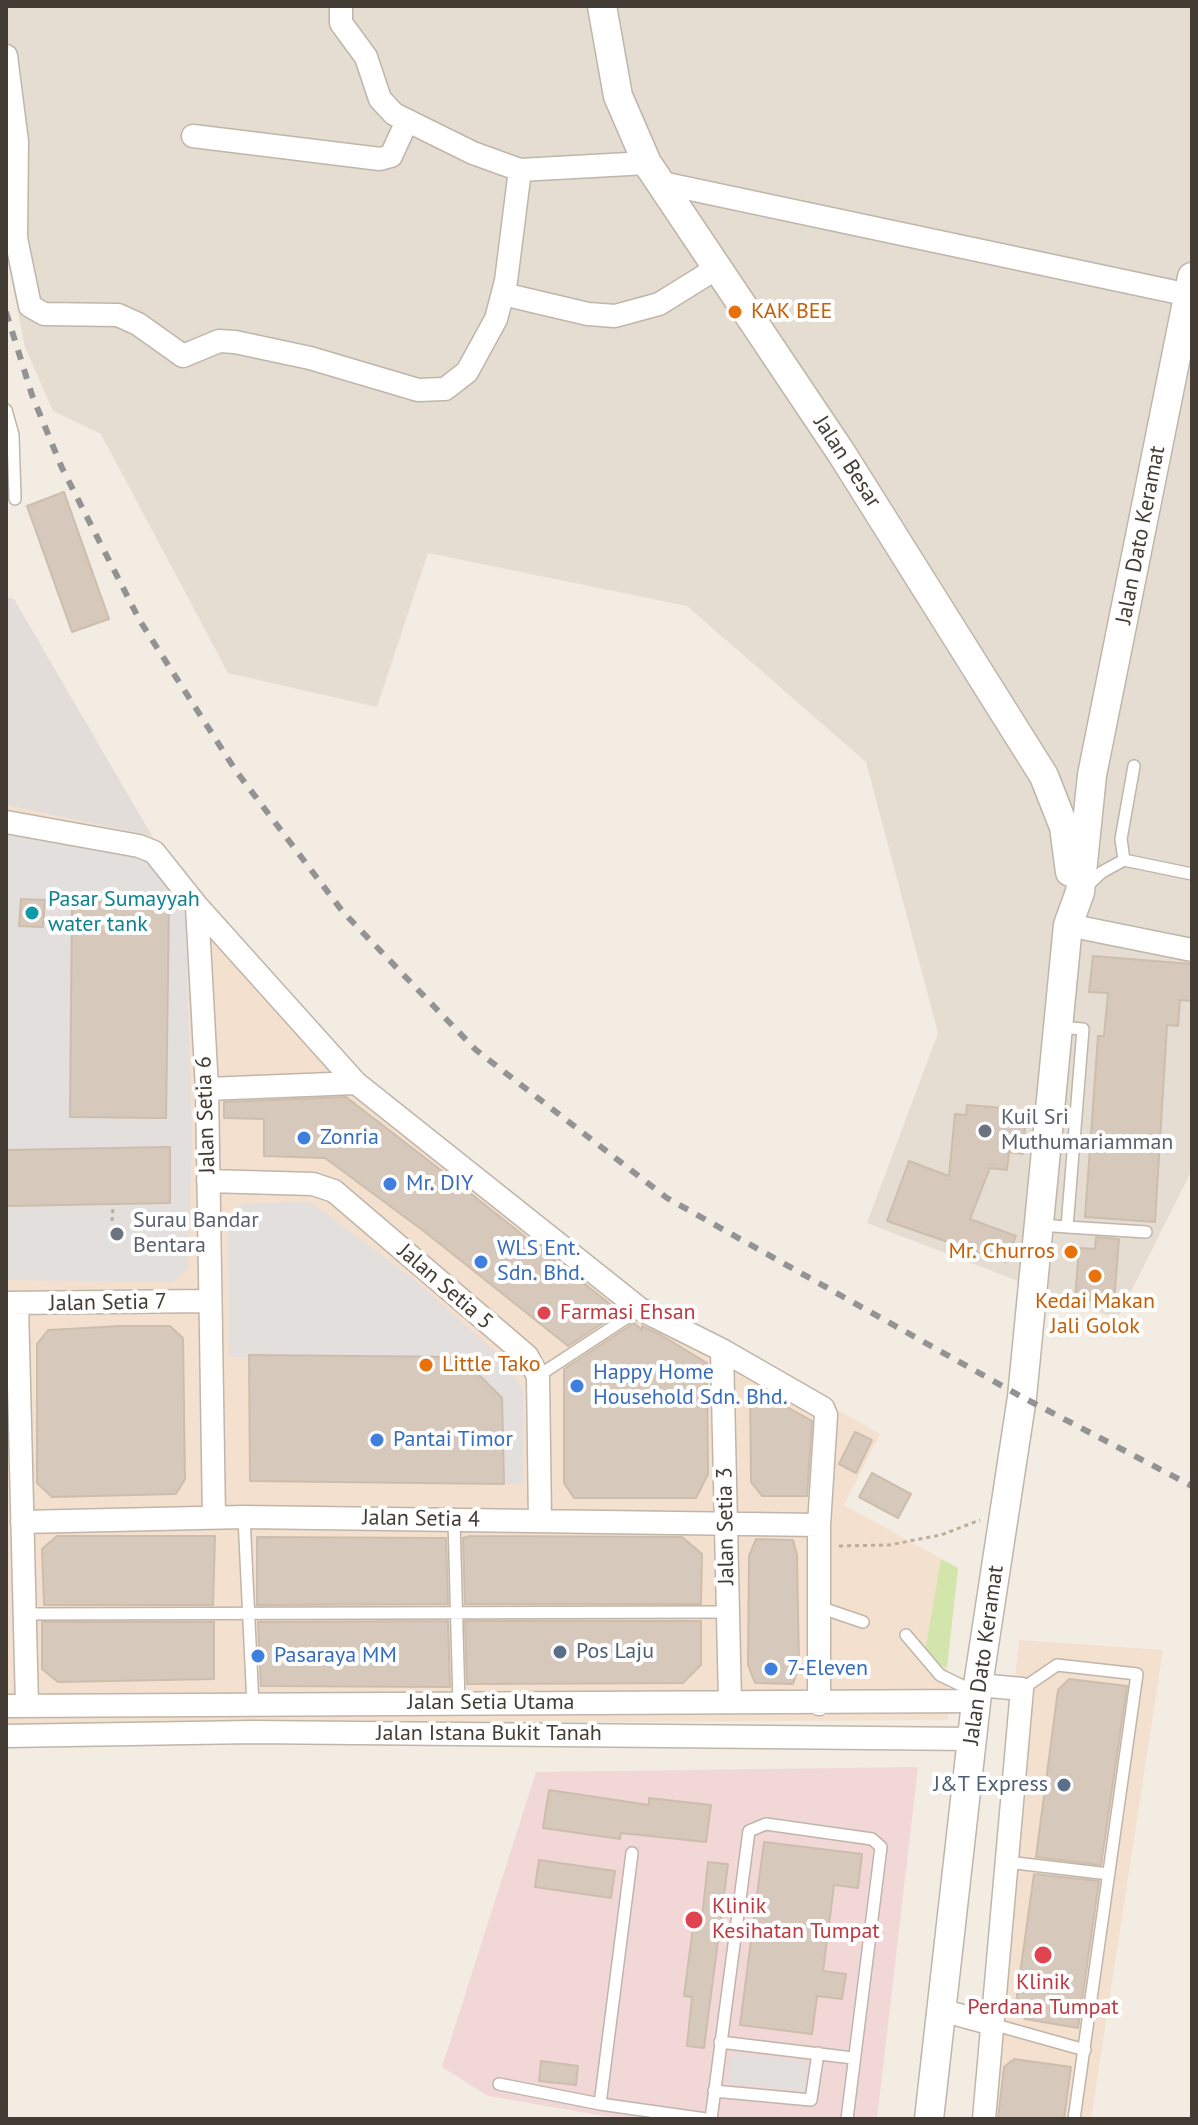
<!DOCTYPE html>
<style>
body{margin:0}
#map{position:relative;width:1198px;height:2125px;overflow:hidden;background:#f2ece3;font-family:"PT Sans",sans-serif}
canvas{display:block}
.frame{position:absolute;inset:0;border:8px solid #433c34;pointer-events:none}
</style>
<div id="map">
<canvas width="1198" height="2125"></canvas>
<div class="frame"></div>
</div>
<script>
const g = document.querySelector('canvas').getContext('2d');
g.lineJoin = 'round';
function fill(path, color) {
  g.fillStyle = color;
  g.fill(path, 'evenodd');
}
function toPath(rows) {
  const path = new Path2D();
  for (const r of rows) {
    path.moveTo(r[0], r[1]);
    for (let i = 2; i < r.length; i += 2) path.lineTo(r[i], r[i + 1]);
  }
  return path;
}
function trace(path, color, width, dash) {
  g.strokeStyle = color;
  g.lineWidth = width;
  g.lineCap = dash ? 'butt' : 'round';
  g.setLineDash(dash || []);
  g.stroke(path);
}
function drawText(font, color, halo, rows, align = 'center') {
  g.font = font + ' "PT Sans",sans-serif';
  g.lineWidth = 8;
  g.setLineDash([]);
  g.textBaseline = 'middle';
  g.strokeStyle = halo;
  g.fillStyle = color;
  for (const [text, x, y, turn = 0] of rows) {
    g.save();
    g.translate(x, y);
    g.rotate((+turn || 0) * Math.PI / 180);
    g.textAlign = isNaN(turn) ? turn : align;
    if (halo) g.strokeText(text, 0, 0);
    g.fillText(text, 0, 0);
    g.restore();
  }
}
const residential = toPath([
 [6,6,1192,6,1192,1170,1117,1319,867,1223,938,1033,866,762,687,606,428,553,377,707,228,673,101,434,53,411,25,347,6,252]
]);
const commercial = toPath([
 [6,805,152,836,359,1070,497,1186,657,1307,880,1434,844,1505,958,1568,947,1667,948,1720,7,1726],
 [1019,1640,1163,1650,1091,2119,973,2119]
]);
const industrial = toPath([
 [6,597,14,599,152,836,6,805]
]);
const medical = toPath([
 [918,1767,877,2119,622,2119,488,2096,442,2067,536,1772]
]);
const green = toPath([
 [941,1559,958,1568,947,1667,923,1663]
]);
const parking = toPath([
 [6,828,143,857,185,900,192,1142,188,1268,173,1282,6,1280],
 [310,1202,416,1281,510,1365,523,1391,523,1484,504,1484,502,1398,461,1357,229,1357,228,1218,244,1203],
 [731,2053,808,2062,805,2091,728,2083]
]);
const building = toPath([
 [64,492,109,619,72,632,27,506,64,492],
 [21,899,45,900,43,927,19,926,21,899],
 [72,902,169,903,166,1118,70,1117,72,902],
 [1093,956,1192,964,1192,1001,1180,1000,1178,1026,1167,1025,1155,1222,1085,1217,1098,1036,1104,1036,1108,993,1089,992,1093,956],
 [346,1097,460,1185,620,1312,568,1346,425,1232,325,1158,264,1156,264,1119,224,1118,224,1102,346,1097],
 [967,1105,1016,1109,1014,1126,1025,1127,1023,1154,1009,1152,1007,1170,990,1168,970,1219,1016,1236,1006,1262,887,1221,909,1161,949,1176,955,1114,966,1115,967,1105],
 [170,1147,170,1203,6,1206,6,1150,170,1147],
 [1096,1237,1119,1239,1114,1302,1075,1299,1079,1248,1095,1249,1096,1237],
 [634,1323,642,1330,642,1326,661,1335,707,1363,708,1474,696,1498,574,1498,564,1483,564,1369,634,1323],
 [121,1326,170,1326,183,1338,185,1479,176,1494,52,1497,37,1483,37,1344,48,1330,121,1326],
 [249,1355,461,1357,502,1398,504,1484,250,1481,249,1355],
 [750,1386,812,1421,807,1496,762,1496,751,1482,750,1386],
 [855,1432,872,1440,856,1473,839,1464,855,1432],
 [872,1473,911,1494,898,1518,859,1497,872,1473],
 [57,1536,215,1536,213,1605,44,1605,42,1549,57,1536],
 [470,1536,682,1537,702,1554,701,1604,465,1604,463,1538,470,1536],
 [257,1537,446,1538,448,1604,257,1605,257,1537],
 [756,1539,793,1540,797,1555,799,1666,793,1684,755,1683,748,1665,749,1556,756,1539],
 [448,1621,450,1687,261,1686,258,1622,448,1621],
 [465,1621,701,1621,701,1665,683,1683,467,1684,465,1621],
 [42,1622,214,1622,214,1679,58,1682,42,1669,42,1622],
 [1069,1679,1127,1686,1101,1865,1036,1857,1058,1690,1069,1679],
 [549,1790,649,1805,649,1798,711,1805,706,1842,621,1833,620,1839,543,1828,549,1790],
 [764,1842,862,1854,858,1888,834,1885,823,1971,846,1974,842,1999,817,1996,812,2034,740,2025,764,1842],
 [539,1860,615,1871,611,1898,535,1887,539,1860],
 [708,1862,728,1864,704,2048,687,2046,692,1997,684,1996,693,1927,701,1928,708,1862],
 [1034,1874,1099,1881,1078,2028,1025,2019,1016,2003,1034,1874],
 [1014,2059,1071,2067,1064,2119,998,2119,1004,2067,1014,2059],
 [541,2061,578,2066,576,2085,539,2081,541,2061]
]);
const path = toPath([
 [112,1221,113,1207],
 [136,1243,188,1250],
 [839,1546,889,1545,941,1535,980,1520]
]);
const service = toPath([
 [6,410,13,435,15,499],
 [1124,860,1121,839,1134,766],
 [1087,886,1102,872,1124,860,1192,874],
 [1041,1225,1067,1227,1083,1029,1057,1027],
 [1067,1227,1146,1232],
 [538,1376,640,1309],
 [244,1517,253,1705],
 [454,1520,459,1703],
 [819,1607,863,1622],
 [26,1614,728,1612],
 [906,1635,940,1675,975,1692],
 [1022,1689,1057,1665,1137,1674,1074,2119],
 [1007,1862,1109,1874],
 [992,2024,1085,2050],
 [720,2042,853,2058],
 [499,2084,600,2104,706,2119],
 [714,2091,811,2100,818,2053],
 [600,2104,632,1853],
 [711,2119,749,1831,766,1824,872,1839,881,1847,847,2119]
]);
const minor = toPath([
 [341,6,341,23,366,57,380,99,394,114,473,153,520,170,647,163],
 [6,56,17,142,16,238,30,306,44,314,118,315,138,324,183,356,219,341,235,342,310,358,418,390,445,389,467,372,496,319,506,281,520,170],
 [193,136,380,159,391,156,407,121],
 [662,183,1189,295],
 [503,294,588,314,615,316,659,304,717,268],
 [6,822,139,846,154,852,197,906,356,1083,640,1309,722,1350,823,1408,826,1415,819,1525,819,1704],
 [197,906,207,1089,214,1517],
 [1068,925,1192,950],
 [207,1089,356,1083],
 [208,1181,313,1184,334,1191,527,1356,538,1376,540,1521],
 [6,1303,210,1301],
 [17,1305,27,1706],
 [722,1350,730,1702],
 [22,1522,244,1517,819,1525],
 [978,1685,1022,1689,984,2119],
 [6,1706,976,1701],
 [6,1736,252,1732,972,1739],
 [941,2010,992,2024]
]);
const tertiary = toPath([
 [602,6,618,96,647,163,842,454,1044,776,1064,827,1070,872],
 [929,2119,978,1685,1022,1397,1068,925,1080,892,1092,775,1192,277]
]);
const rail = toPath([
 [6,312,32,395,62,468,140,621,236,771,343,912,476,1050,667,1198,1022,1397,1192,1486]
]);
const markers = [
 [735,312,8,"#e8710a"],
 [32,913,8,"#0f9aa8"],
 [985,1131,8,"#6b7280"],
 [304,1138,8,"#3f7fe0"],
 [390,1184,8,"#3f7fe0"],
 [117,1234,8,"#6b7280"],
 [1071,1252,8,"#e8710a"],
 [481,1262,8,"#3f7fe0"],
 [1095,1276,8,"#e8710a"],
 [544,1313,8,"#e0444e"],
 [426,1365,8,"#e8710a"],
 [577,1386,8,"#3f7fe0"],
 [377,1440,8,"#3f7fe0"],
 [560,1652,8,"#5c6f8a"],
 [258,1656,8,"#3f7fe0"],
 [771,1669,8,"#3f7fe0"],
 [1064,1785,8,"#5c6f8a"],
 [694,1920,10,"#e0444e"],
 [1043,1955,10,"#e0444e"]
];
const foodNames = [
 ["KAK BEE",751,312],
 ["Mr. Churros",1055,1252,"right"],
 ["Kedai Makan",1095,1302,"center"],
 ["Jali Golok",1095,1327,"center"],
 ["Little Tako",442,1365]
];
const streetNames = [
 ["Jalan Besar",847,462,57],
 ["Jalan Dato Keramat",1141,535,-79],
 ["Jalan Setia 6",206,1115,-92],
 ["Jalan Setia 5",445,1287,41],
 ["Jalan Setia 7",108,1303,-1],
 ["Jalan Setia 4",421,1519,1],
 ["Jalan Setia 3",726,1526,-91],
 ["Jalan Dato Keramat",984,1655,-82],
 ["Jalan Setia Utama",491,1703],
 ["Jalan Istana Bukit Tanah",489,1734]
];
const cultureNames = [
 ["Pasar Sumayyah",48,900],
 ["water tank",48,925]
];
const worshipNames = [
 ["Kuil Sri",1001,1118],
 ["Muthumariamman",1001,1143],
 ["Surau Bandar",133,1221],
 ["Bentara",133,1246]
];
const shopNames = [
 ["Zonria",320,1138],
 ["Mr. DIY",406,1184],
 ["WLS Ent.",497,1249],
 ["Sdn. Bhd.",497,1274],
 ["Happy Home",593,1373],
 ["Household Sdn. Bhd.",593,1398],
 ["Pantai Timor",393,1440],
 ["Pasaraya MM",274,1656],
 ["7-Eleven",787,1669]
];
const healthNames = [
 ["Farmasi Ehsan",560,1313],
 ["Klinik",712,1907],
 ["Kesihatan Tumpat",712,1932],
 ["Klinik",1043,1983,"center"],
 ["Perdana Tumpat",1043,2008,"center"]
];
const serviceNames = [
 ["Pos Laju",576,1652],
 ["J&T Express",1048,1785,"right"]
];
fill(residential, '#e5ddd2');
fill(commercial, '#f4e0ce');
fill(industrial, '#e3ddd9');
fill(medical, '#f2d7d7');
fill(green, '#d2e6ac');
fill(parking, '#e2dfdc');
fill(building, '#d6c9bc');
trace(building, '#cdbdac', 2);
trace(service, '#c0b5a9', 14);
trace(minor, '#c0b5a9', 25);
trace(tertiary, '#c0b5a9', 31);
trace(path, '#bead98', 3, [4, 4]);
trace(service, '#fff', 11);
trace(minor, '#fff', 22);
trace(tertiary, '#fff', 28);
trace(rail, '#939393', 6, [10, 10]);
for (const [x, y, r, color] of markers) {
  const dot = new Path2D();
  dot.arc(x, y, r, 0, 2 * Math.PI);
  g.fillStyle = color;
  g.fill(dot);
  trace(dot, '#fff', 3);
}
drawText('22px', '#c56008', '#fff', foodNames, 'left');
drawText('22px', '#433c34', '#fff', streetNames);
drawText('22px', '#0d838f', '#fff', cultureNames, 'left');
drawText('22px', '#5b616d', '#fff', worshipNames, 'left');
drawText('22px', '#366cbe', '#fff', shopNames, 'left');
drawText('22px', '#be3a42', '#fff', healthNames, 'left');
drawText('22px', '#4e5e75', '#fff', serviceNames, 'left');
</script>
